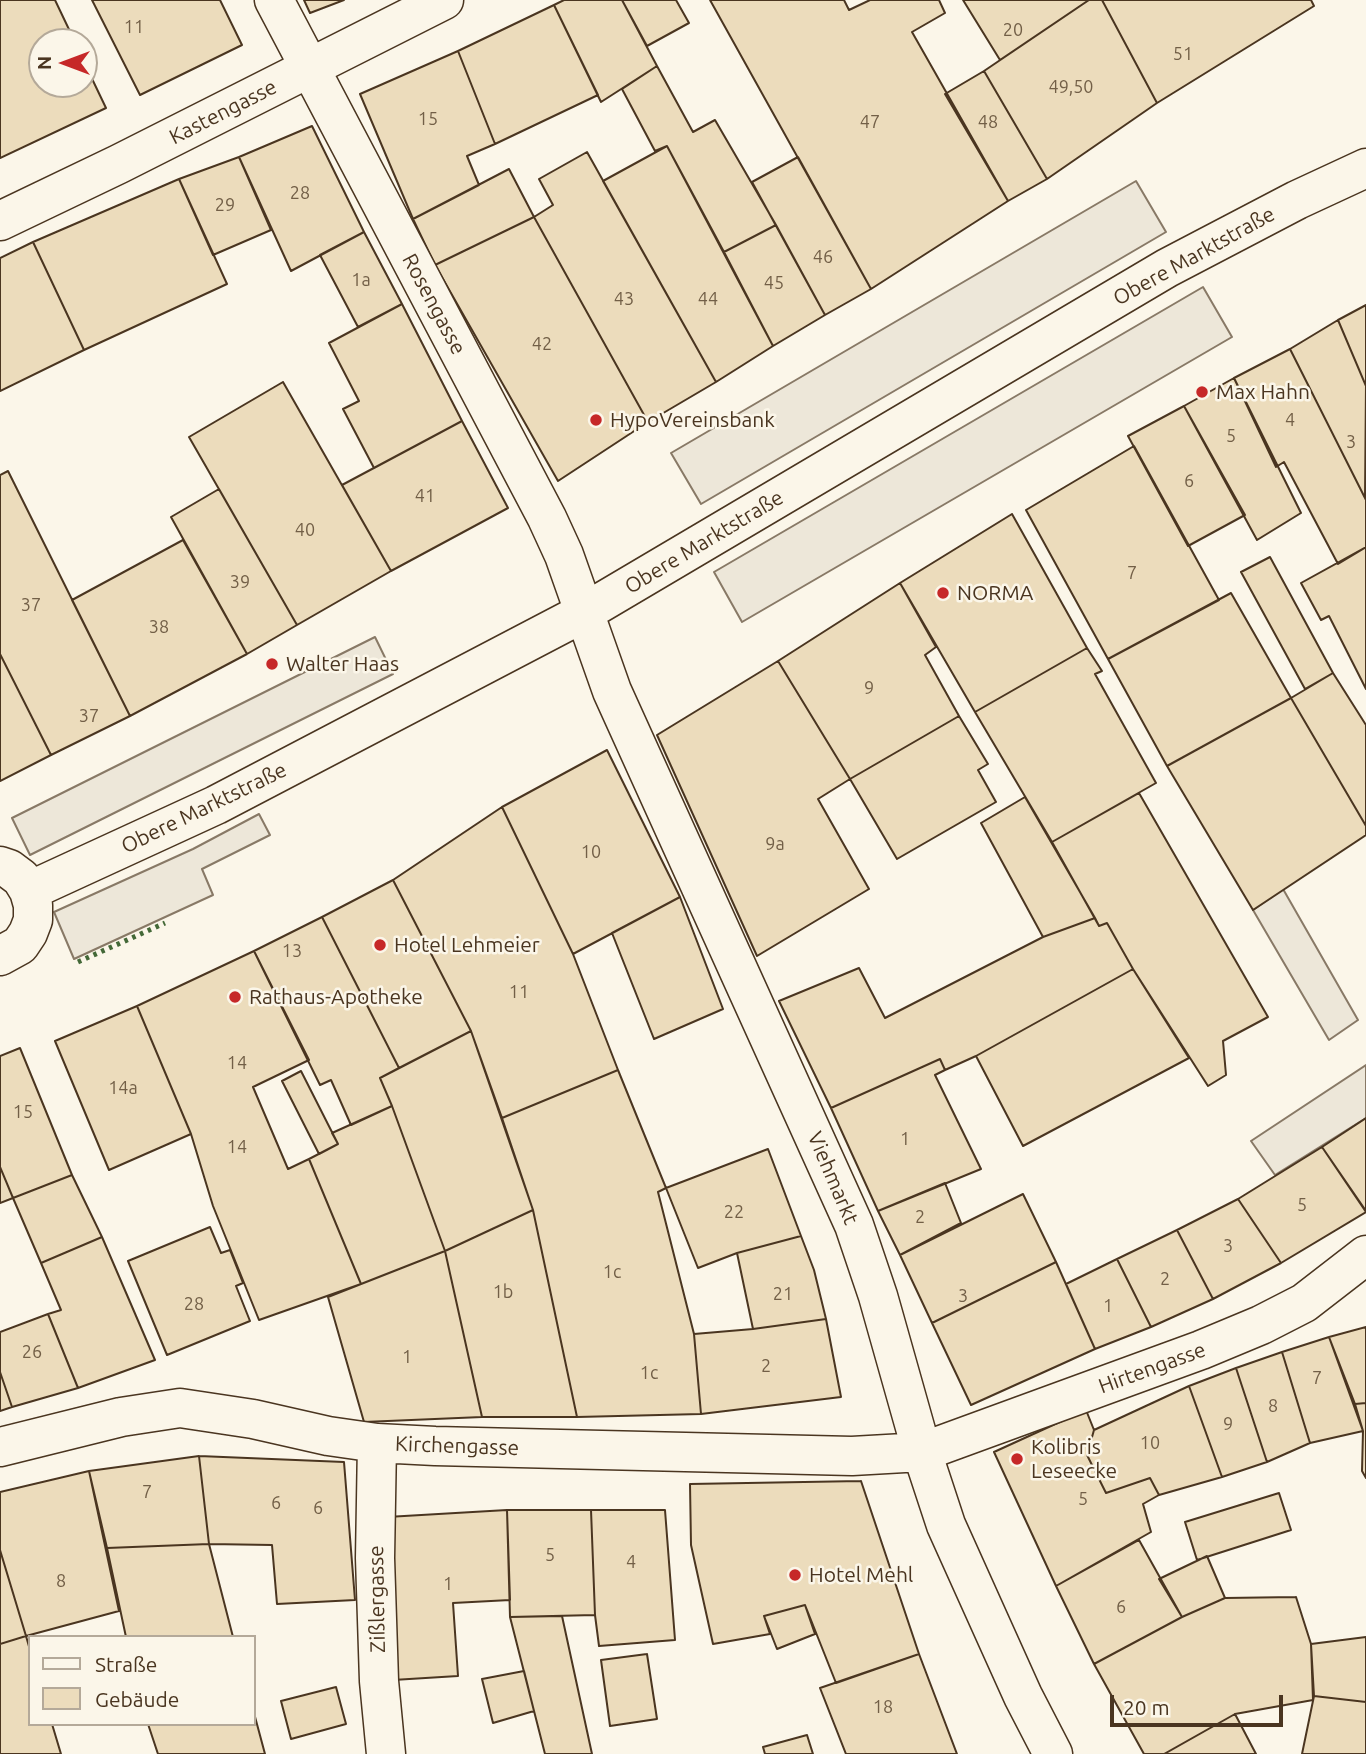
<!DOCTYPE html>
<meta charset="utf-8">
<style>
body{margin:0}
#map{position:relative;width:1366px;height:1754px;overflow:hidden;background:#fbf6e9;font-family:Ubuntu,sans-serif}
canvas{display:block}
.legend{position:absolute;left:28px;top:1635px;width:228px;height:91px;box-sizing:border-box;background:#fbf6e9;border:2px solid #b4a999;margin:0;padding:9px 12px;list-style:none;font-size:21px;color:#4a3520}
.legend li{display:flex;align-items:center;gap:14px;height:35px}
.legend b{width:35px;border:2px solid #b4a999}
.north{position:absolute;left:28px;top:28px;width:70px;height:70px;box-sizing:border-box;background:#fbf6e9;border:2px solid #b4a999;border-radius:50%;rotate:270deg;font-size:19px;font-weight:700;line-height:28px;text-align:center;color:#4a3520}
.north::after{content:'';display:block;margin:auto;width:24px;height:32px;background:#c62828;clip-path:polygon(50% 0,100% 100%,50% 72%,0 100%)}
.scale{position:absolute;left:1110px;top:1695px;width:173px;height:32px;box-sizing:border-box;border:4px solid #4a3520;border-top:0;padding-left:9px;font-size:21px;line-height:24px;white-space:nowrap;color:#4a3520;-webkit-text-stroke:5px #fbf6e9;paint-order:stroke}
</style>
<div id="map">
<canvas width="1366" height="1754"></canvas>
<ul class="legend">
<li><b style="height:9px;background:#fbf6e9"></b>Straße</li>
<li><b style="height:19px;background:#ecdcbc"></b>Gebäude</li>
</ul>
<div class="north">N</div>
<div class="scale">20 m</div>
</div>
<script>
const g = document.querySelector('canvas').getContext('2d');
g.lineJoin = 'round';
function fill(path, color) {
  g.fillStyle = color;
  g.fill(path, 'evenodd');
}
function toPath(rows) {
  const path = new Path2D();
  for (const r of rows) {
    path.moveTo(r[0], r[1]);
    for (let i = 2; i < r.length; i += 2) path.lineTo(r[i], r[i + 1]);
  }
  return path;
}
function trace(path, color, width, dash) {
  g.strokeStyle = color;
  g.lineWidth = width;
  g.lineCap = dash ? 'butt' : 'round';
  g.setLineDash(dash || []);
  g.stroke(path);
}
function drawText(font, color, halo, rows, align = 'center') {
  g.font = font + ' Ubuntu,sans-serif';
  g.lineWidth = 5;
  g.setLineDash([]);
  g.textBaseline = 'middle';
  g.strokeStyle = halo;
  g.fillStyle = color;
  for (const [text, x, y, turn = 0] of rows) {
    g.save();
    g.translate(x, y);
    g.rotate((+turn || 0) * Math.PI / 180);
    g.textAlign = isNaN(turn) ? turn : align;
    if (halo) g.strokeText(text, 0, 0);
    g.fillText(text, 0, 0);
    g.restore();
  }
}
const parking = toPath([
 [1136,181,1166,232,701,504,671,453,1136,181],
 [1203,287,1232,337,742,622,714,572,1203,287],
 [375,637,393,674,30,855,12,818,375,637],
 [259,814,270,835,202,869,213,895,74,959,54,912,193,849,259,814],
 [1283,889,1358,1020,1329,1040,1253,910,1283,889],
 [1366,1065,1366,1118,1275,1175,1251,1141,1366,1065]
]);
const building = toPath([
 [0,0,55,0,75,42,42,42,42,84,84,84,84,62,106,108,0,158,0,0],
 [92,0,220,0,242,45,140,95,92,0],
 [304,0,344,0,310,13,304,0],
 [564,0,622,0,657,66,601,102,554,5,564,0],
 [622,0,676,0,689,23,647,46,622,0],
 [710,0,844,0,849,10,870,0,939,0,945,13,912,32,1008,201,871,289,710,0],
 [963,0,1089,0,1000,60,963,0],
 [1089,0,1102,0,1157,103,1047,179,984,71,1089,0],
 [1102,0,1311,0,1314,6,1157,103,1102,0],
 [554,5,598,95,495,144,458,51,554,5],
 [458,51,495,144,467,156,479,185,413,219,360,94,458,51],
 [657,66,693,132,715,120,776,225,724,252,667,146,655,151,622,89,657,66],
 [984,71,1047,179,1008,201,945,94,984,71],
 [312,126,364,232,291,271,239,157,312,126],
 [667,146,773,346,716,382,603,181,667,146],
 [587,152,716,382,648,422,534,217,553,205,539,179,587,152],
 [239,157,271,230,213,255,179,179,239,157],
 [798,157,871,289,825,315,752,182,798,157],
 [509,169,534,217,435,265,413,219,509,169],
 [179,179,227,284,84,350,33,242,179,179],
 [534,217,648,422,558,481,435,265,534,217],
 [776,225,825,315,773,346,724,252,776,225],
 [364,232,402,304,358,327,320,255,364,232],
 [33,242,84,350,0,391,0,258,33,242],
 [402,304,462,421,374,468,343,409,359,401,329,343,402,304],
 [1366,305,1366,386,1338,320,1366,305],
 [1338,320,1366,386,1365,498,1290,349,1338,320],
 [1290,349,1366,500,1366,547,1338,564,1284,462,1276,467,1234,378,1290,349],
 [1234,378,1301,513,1257,540,1184,406,1234,378],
 [283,382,391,571,297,625,189,437,283,382],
 [1184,406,1245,515,1188,546,1128,436,1184,406],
 [462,421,508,508,391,571,342,485,462,421],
 [1134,446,1219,600,1108,659,1026,510,1134,446],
 [8,471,130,716,51,755,0,654,0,475,8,471],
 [219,489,297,625,247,654,171,517,219,489],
 [1012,514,1087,648,975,712,900,583,1012,514],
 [183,540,247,654,130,716,72,600,183,540],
 [1366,547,1366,689,1329,616,1321,620,1301,583,1366,547],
 [1270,557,1333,673,1305,689,1241,572,1270,557],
 [900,583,936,647,925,655,959,716,850,779,778,661,900,583],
 [1231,593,1291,698,1167,766,1108,659,1231,593],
 [1087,648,1102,671,1095,674,1156,783,1052,842,975,712,1087,648],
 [0,654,51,755,0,781,0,654],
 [778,661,850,779,818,799,869,889,757,956,657,735,778,661],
 [1333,673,1366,725,1366,826,1291,698,1333,673],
 [1291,698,1366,826,1366,835,1253,910,1167,766,1291,698],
 [959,716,988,764,978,770,996,802,897,859,850,779,959,716],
 [607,750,680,897,573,954,502,807,607,750],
 [1139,793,1268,1017,1223,1041,1226,1075,1208,1086,1133,969,1107,923,1099,926,1052,842,1139,793],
 [1025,797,1095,918,1043,937,981,823,1025,797],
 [502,807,573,954,618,1070,502,1118,471,1031,393,880,502,807],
 [393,880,471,1031,399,1068,322,917,393,880],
 [680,897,723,1009,654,1039,612,933,680,897],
 [322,917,399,1068,380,1078,392,1106,351,1125,331,1080,320,1085,254,951,322,917],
 [1095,918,1099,926,1107,923,1133,969,976,1056,945,1070,940,1059,831,1108,779,1001,859,968,885,1018,1043,937,1095,918],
 [254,951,309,1060,253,1087,288,1169,309,1159,361,1284,259,1320,213,1206,191,1134,137,1006,254,951],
 [1133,969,1189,1058,1023,1146,976,1056,1133,969],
 [137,1006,191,1134,109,1170,55,1041,137,1006],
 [471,1031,533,1210,445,1251,392,1106,380,1078,471,1031],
 [20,1048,72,1175,13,1198,0,1167,0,1056,20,1048],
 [940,1059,945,1070,935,1075,981,1169,878,1211,831,1108,940,1059],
 [618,1070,666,1188,658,1192,694,1334,701,1414,577,1417,533,1210,502,1118,618,1070],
 [301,1071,338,1144,319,1154,282,1081,301,1071],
 [392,1106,445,1251,361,1284,309,1159,338,1144,332,1133,392,1106],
 [1366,1118,1366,1211,1322,1147,1366,1118],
 [1322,1147,1366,1212,1281,1263,1238,1199,1322,1147],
 [768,1149,801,1236,737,1253,698,1268,666,1188,768,1149],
 [0,1167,13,1198,0,1203,0,1167],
 [72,1175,102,1237,41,1263,13,1198,72,1175],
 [945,1183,961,1223,900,1255,878,1211,945,1183],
 [1023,1194,1056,1262,932,1323,900,1255,1023,1194],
 [1238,1199,1281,1263,1213,1299,1177,1230,1238,1199],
 [533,1210,577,1417,482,1417,445,1251,533,1210],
 [210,1227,221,1253,230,1250,243,1283,236,1286,250,1321,167,1355,128,1261,210,1227],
 [1177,1230,1213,1299,1151,1327,1117,1259,1177,1230],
 [801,1236,814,1270,826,1319,753,1329,737,1253,801,1236],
 [102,1237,155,1360,78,1388,48,1314,61,1310,41,1263,102,1237],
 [445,1251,482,1417,364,1422,328,1297,445,1251],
 [1117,1259,1151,1327,1095,1349,1066,1284,1117,1259],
 [1056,1262,1095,1349,971,1405,932,1323,1056,1262],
 [48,1314,78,1388,12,1407,0,1372,0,1332,48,1314],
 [826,1319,841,1397,701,1414,694,1334,753,1329,826,1319],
 [1366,1327,1366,1403,1355,1404,1329,1337,1366,1327],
 [1329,1337,1363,1431,1310,1443,1282,1352,1329,1337],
 [1282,1352,1310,1443,1267,1462,1236,1368,1282,1352],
 [1236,1368,1267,1462,1222,1477,1189,1386,1236,1368],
 [0,1372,12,1407,0,1411,0,1372],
 [1189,1386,1222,1477,1159,1495,1150,1478,1106,1493,1087,1455,1094,1430,1189,1386],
 [1366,1403,1366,1478,1362,1471,1363,1431,1355,1404,1366,1403],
 [1086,1410,1094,1430,1087,1455,1106,1493,1150,1478,1159,1495,1143,1504,1151,1532,1056,1586,994,1452,1086,1410],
 [199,1456,344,1462,355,1600,277,1604,272,1545,209,1544,199,1456],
 [199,1456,209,1544,107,1548,89,1471,199,1456],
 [89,1471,119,1611,26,1636,0,1550,0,1492,89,1471],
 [861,1481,919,1654,836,1683,805,1605,764,1616,770,1634,713,1644,691,1545,690,1484,861,1481],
 [1279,1493,1291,1530,1197,1560,1185,1522,1279,1493],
 [507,1510,591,1510,595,1615,510,1617,507,1510],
 [507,1510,510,1600,453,1603,458,1676,393,1680,387,1517,507,1510],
 [591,1510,665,1510,675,1640,599,1646,595,1615,591,1510],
 [1139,1540,1182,1617,1094,1664,1056,1586,1139,1540],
 [209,1544,233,1637,126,1637,107,1548,209,1544],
 [0,1550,26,1636,0,1644,0,1550],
 [1207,1556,1225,1598,1182,1617,1159,1579,1207,1556],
 [1296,1597,1311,1644,1313,1700,1235,1714,1164,1754,1144,1754,1094,1664,1182,1617,1225,1598,1296,1597],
 [805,1605,815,1634,777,1649,764,1616,805,1605],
 [562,1616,592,1754,545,1754,510,1617,562,1616],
 [26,1636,30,1650,30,1724,52,1724,61,1754,0,1754,0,1644,26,1636],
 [1366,1637,1366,1702,1314,1696,1311,1644,1366,1637],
 [647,1654,657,1719,610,1726,601,1660,647,1654],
 [919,1654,957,1754,846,1754,820,1688,919,1654],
 [524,1671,534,1711,493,1723,482,1679,524,1671],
 [336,1687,346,1724,291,1739,281,1701,336,1687],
 [1314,1696,1366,1702,1366,1754,1302,1754,1314,1696],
 [254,1713,265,1754,158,1754,148,1724,254,1724,254,1713],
 [1235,1714,1256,1754,1164,1754,1235,1714],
 [807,1735,813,1754,765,1754,763,1747,807,1735]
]);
const street = toPath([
 [274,0,547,518,564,555,612,691,854,1225,878,1296,922,1452,946,1525,1023,1696,1053,1754],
 [0,221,119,164,444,0],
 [0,866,9,869,21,878,29,891,33,905,33,920,28,933,20,945,0,956],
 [29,891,216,805,585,612,1167,268,1297,200,1366,168],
 [377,1443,375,1558,379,1681,386,1754],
 [0,1447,121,1417,180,1408,253,1419,328,1436,377,1443,435,1446,852,1456,922,1452,1201,1350,1261,1325,1304,1303,1366,1255]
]);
const hedge = toPath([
 [78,962,165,923]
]);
const markers = [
 [1202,392,7,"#c62828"],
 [596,420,7,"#c62828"],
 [943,593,7,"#c62828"],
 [272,664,7,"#c62828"],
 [380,945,7,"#c62828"],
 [235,997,7,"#c62828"],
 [1017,1459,7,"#c62828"],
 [795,1575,7,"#c62828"]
];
const numberNames = [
 ["11",134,27],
 ["20",1013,30],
 ["51",1183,54],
 ["49,50",1071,87],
 ["15",428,119],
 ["47",870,122],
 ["48",988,122],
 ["28",300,193],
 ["29",225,205],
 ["46",823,257],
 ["1a",361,280],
 ["45",774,283],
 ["43",624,299],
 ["44",708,299],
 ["42",542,344],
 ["4",1290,420],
 ["5",1231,436],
 ["3",1351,442],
 ["6",1189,481],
 ["41",425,496],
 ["40",305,530],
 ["7",1132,573],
 ["39",240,582],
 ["37",31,605],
 ["38",159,627],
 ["9",869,688],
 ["37",89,716],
 ["9a",775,844],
 ["10",591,852],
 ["13",292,951],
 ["11",519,992],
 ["14",237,1063],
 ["14a",123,1088],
 ["15",23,1112],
 ["1",905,1139],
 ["14",237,1147],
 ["5",1302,1205],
 ["22",734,1212],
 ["2",920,1217],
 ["3",1228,1246],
 ["1c",612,1272],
 ["2",1165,1279],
 ["1b",503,1292],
 ["21",783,1294],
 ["3",963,1296],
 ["28",194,1304],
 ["1",1108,1306],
 ["26",32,1352],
 ["1",407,1357],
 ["2",766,1366],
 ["1c",649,1373],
 ["7",1317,1378],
 ["8",1273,1406],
 ["9",1228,1424],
 ["10",1150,1443],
 ["7",147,1492],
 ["5",1083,1499],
 ["6",276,1503],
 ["6",318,1508],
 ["5",550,1555],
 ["4",631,1562],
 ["8",61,1581],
 ["1",448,1584],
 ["6",1121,1607],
 ["18",883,1707]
];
const streetNames = [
 ["Kastengasse",223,112,-27],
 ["Obere Marktstraße",1194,256,-29],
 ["Rosengasse",434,304,62],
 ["Obere Marktstraße",704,542,-31],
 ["Obere Marktstraße",204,808,-26],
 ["Viehmarkt",833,1178,67],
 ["Hirtengasse",1152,1368,-20],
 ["Kirchengasse",457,1446,2],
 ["Zißlergasse",377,1599,-91]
];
const poiNames = [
 ["Max Hahn",1216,392],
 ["HypoVereinsbank",610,420],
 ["NORMA",957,593],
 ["Walter Haas",286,664],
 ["Hotel Lehmeier",394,945],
 ["Rathaus-Apotheke",249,997],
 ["Kolibris",1031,1447],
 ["Leseecke",1031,1471],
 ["Hotel Mehl",809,1575]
];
fill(parking, '#ede7d9');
trace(parking, '#887966', 2);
fill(building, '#ecdcbc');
trace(building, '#4a3520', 2);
trace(street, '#4a3520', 41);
trace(street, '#fbf6e9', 38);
trace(hedge, '#436837', 5, [3.5, 5]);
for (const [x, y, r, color] of markers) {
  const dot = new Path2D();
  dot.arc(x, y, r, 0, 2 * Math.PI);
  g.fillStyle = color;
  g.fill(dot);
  trace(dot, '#fbf6e9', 2.5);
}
drawText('18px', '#725f47', null, numberNames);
drawText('21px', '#4a3520', '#fbf6e9', streetNames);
drawText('21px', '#4a3520', '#fbf6e9', poiNames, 'left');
</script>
